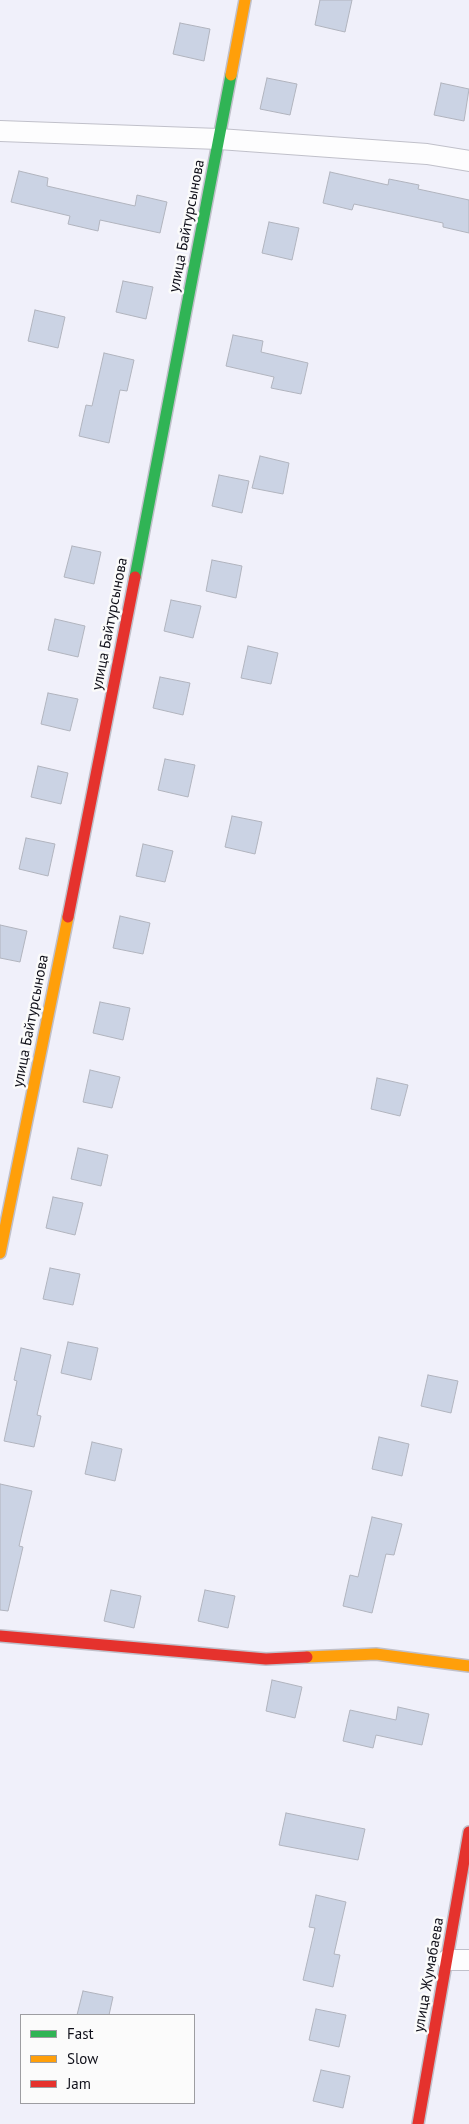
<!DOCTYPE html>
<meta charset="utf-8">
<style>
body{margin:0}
#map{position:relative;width:469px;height:2124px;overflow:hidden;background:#f0f0fa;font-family:"PT Sans",sans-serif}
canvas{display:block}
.legend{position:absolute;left:20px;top:2014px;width:175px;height:90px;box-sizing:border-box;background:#fbfbfb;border:1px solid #9d9da1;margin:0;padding:6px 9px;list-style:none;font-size:15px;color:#0f0f19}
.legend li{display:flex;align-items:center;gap:10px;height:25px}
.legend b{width:25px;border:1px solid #9d9da1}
</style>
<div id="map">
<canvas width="469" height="2124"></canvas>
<ul class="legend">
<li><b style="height:6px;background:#30b455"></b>Fast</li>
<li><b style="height:6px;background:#ff9f0a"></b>Slow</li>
<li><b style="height:6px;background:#e5322d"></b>Jam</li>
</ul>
</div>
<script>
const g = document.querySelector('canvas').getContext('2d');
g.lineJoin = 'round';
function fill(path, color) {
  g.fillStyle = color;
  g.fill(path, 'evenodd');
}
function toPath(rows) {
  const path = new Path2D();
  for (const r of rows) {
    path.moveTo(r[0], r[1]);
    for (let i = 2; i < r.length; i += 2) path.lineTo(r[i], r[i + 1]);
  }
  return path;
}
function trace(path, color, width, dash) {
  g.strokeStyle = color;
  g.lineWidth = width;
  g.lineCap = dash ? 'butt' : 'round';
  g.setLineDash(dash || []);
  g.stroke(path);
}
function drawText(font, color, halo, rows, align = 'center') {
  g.font = font + ' "PT Sans",sans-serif';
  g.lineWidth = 5;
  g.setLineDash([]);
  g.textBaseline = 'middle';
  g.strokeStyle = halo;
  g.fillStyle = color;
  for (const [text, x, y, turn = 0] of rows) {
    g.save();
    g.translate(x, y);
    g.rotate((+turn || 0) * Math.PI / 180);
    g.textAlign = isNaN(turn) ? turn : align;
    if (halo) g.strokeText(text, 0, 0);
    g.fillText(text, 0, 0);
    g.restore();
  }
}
const building = toPath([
 [320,0,352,0,345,32,315,25,320,0],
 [180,23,210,29,204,61,173,54,180,23],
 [267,78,297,84,290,115,260,109,267,78],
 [441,83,469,89,464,121,434,115,441,83],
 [19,171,48,178,47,186,135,206,137,195,167,202,160,233,100,220,98,231,68,224,70,216,11,202,19,171],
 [330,172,388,185,389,179,419,185,418,189,469,200,469,233,443,227,443,223,354,204,352,210,323,203,330,172],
 [269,222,299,228,292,260,262,253,269,222],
 [123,281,153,287,146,319,116,312,123,281],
 [35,310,65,317,58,348,28,341,35,310],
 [233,335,263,341,261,352,308,363,301,394,271,388,274,377,226,366,233,335],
 [104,353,134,360,127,391,120,390,109,443,79,436,86,405,92,406,104,353],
 [260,456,289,463,283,494,252,488,260,456],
 [219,475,249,481,242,513,212,506,219,475],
 [72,546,101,552,94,584,64,577,72,546],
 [212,560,242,566,236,598,206,591,212,560],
 [171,600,201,606,193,638,164,631,171,600],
 [55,619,85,626,78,657,48,650,55,619],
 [248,646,278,653,271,684,241,678,248,646],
 [160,677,190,683,183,715,153,708,160,677],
 [48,693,78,699,70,731,41,724,48,693],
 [165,759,195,765,188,797,158,790,165,759],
 [38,766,68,773,61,804,31,797,38,766],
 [232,816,262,822,255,854,225,847,232,816],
 [26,838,55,844,48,876,19,869,26,838],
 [143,844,173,851,165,882,136,876,143,844],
 [120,916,150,923,143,954,113,948,120,916],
 [0,925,27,931,20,962,0,958,0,925],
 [100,1002,130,1008,123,1040,93,1033,100,1002],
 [90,1070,120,1077,112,1108,83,1102,90,1070],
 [377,1078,408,1085,400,1116,371,1109,377,1078],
 [78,1148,108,1155,101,1186,71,1179,78,1148],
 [53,1197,83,1203,75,1235,46,1228,53,1197],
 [50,1268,80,1274,73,1305,43,1299,50,1268],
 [68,1342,98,1348,91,1380,61,1373,68,1342],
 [21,1348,51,1355,37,1415,41,1416,34,1447,4,1441,17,1381,14,1380,21,1348],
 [428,1375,458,1381,451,1413,421,1406,428,1375],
 [379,1437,409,1444,402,1476,372,1469,379,1437],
 [92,1442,122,1449,115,1481,85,1474,92,1442],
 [0,1484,32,1491,19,1546,23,1547,8,1611,0,1610,0,1484],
 [372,1517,402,1524,394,1555,386,1554,372,1613,343,1606,350,1575,358,1577,372,1517],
 [111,1590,141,1596,134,1628,104,1621,111,1590],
 [205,1590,235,1596,228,1628,198,1621,205,1590],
 [272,1680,302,1687,295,1718,266,1711,272,1680],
 [398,1707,429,1714,422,1745,376,1735,373,1748,343,1741,350,1710,396,1720,398,1707],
 [286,1813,365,1829,358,1860,279,1845,286,1813],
 [316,1895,346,1902,334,1954,340,1955,333,1987,303,1980,315,1928,309,1927,316,1895],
 [83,1991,113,1997,109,2015,77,2015,83,1991],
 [316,2009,346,2015,339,2047,309,2040,316,2009],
 [321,2070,350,2076,343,2108,313,2101,321,2070]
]);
const street = toPath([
 [0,131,219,139,427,154,469,161],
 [447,1960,469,1960]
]);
const fast = toPath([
 [135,577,231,75]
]);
const slow = toPath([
 [231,75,245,0],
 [0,1253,68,917],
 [307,1657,376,1654,469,1666]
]);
const jam = toPath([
 [68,917,135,577],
 [0,1636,266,1659,307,1657],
 [418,2124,469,1832]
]);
const streetNames = [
 ["улица Байтурсынова",187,226,-79],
 ["улица Байтурсынова",110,624,-79],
 ["улица Байтурсынова",31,1021,-79],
 ["улица Жумабаева",429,1975,-80]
];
fill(building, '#cbd3e4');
trace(building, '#b1b4be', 1);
trace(street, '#c0c0ca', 22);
trace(fast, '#c0c0ca', 14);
trace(slow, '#c0c0ca', 14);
trace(jam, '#c0c0ca', 14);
trace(street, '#fdfdfe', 20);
trace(fast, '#30b455', 11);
trace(slow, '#ff9f0a', 11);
trace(jam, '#e5322d', 11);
drawText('15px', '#0f0f19', '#fbfbfb', streetNames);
</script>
